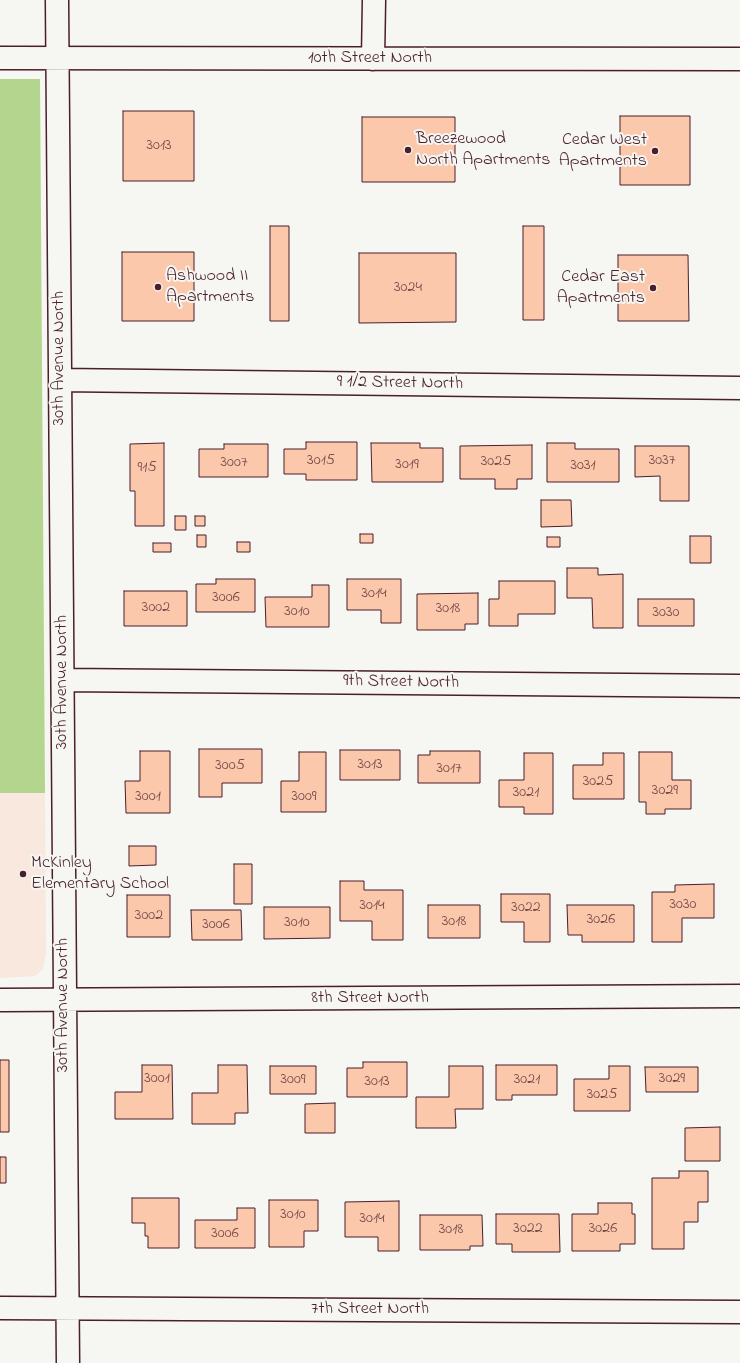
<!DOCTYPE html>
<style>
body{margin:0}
canvas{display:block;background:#f6f6f2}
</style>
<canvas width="740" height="1363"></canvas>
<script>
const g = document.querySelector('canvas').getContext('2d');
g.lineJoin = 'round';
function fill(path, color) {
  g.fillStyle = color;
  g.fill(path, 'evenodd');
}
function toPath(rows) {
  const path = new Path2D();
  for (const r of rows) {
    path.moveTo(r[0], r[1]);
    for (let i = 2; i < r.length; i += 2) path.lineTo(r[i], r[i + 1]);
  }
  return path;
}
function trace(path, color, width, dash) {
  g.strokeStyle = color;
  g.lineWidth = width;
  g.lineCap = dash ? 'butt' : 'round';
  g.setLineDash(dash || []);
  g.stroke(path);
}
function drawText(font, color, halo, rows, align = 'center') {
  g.font = font + ' "Indie Flower",sans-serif';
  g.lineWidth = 4;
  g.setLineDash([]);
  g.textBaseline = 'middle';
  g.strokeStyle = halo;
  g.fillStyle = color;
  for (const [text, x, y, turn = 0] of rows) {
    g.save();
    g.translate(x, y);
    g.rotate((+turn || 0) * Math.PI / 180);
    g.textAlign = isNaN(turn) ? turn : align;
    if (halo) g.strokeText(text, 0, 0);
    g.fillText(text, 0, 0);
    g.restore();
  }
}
const built = toPath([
 [0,793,45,793,46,954,43,969,35,976,0,978]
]);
const green = toPath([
 [0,79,40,79,45,793,0,793]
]);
const building = toPath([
 [123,111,194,111,194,181,123,181,123,111],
 [620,116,690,116,690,185,620,185,620,116],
 [362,117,455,117,455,182,362,182,362,117],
 [270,226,289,226,289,321,270,321,270,226],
 [523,226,544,226,544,320,523,320,523,226],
 [122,252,194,252,194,321,122,321,122,252],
 [359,253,456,253,456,322,359,323,359,253],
 [618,255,688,255,689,321,618,321,618,255],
 [306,442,357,442,357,480,306,480,306,474,284,474,284,449,306,449,306,442],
 [164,443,164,526,135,526,135,491,130,491,130,444,164,443],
 [371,443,420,443,420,448,443,448,443,482,372,482,371,443],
 [547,443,575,443,575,449,619,449,619,482,547,482,547,443],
 [224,444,268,444,268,477,199,477,199,449,224,449,224,444],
 [532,445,532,479,517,479,517,489,495,489,495,479,460,479,460,446,532,445],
 [635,446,689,446,689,501,660,501,660,476,635,477,635,446],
 [541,500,571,500,572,526,541,527,541,500],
 [175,516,186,516,186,530,175,530,175,516],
 [195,516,205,516,205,526,195,526,195,516],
 [360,534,373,534,373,543,360,543,360,534],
 [197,535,206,535,206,547,197,547,197,535],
 [690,536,711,536,711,563,690,563,690,536],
 [547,537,560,537,560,547,547,547,547,537],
 [237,542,250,542,250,552,237,552,237,542],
 [153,543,171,543,171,552,153,552,153,543],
 [567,568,598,568,598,575,623,574,623,628,593,628,592,598,567,598,567,568],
 [216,579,255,579,255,612,196,612,196,584,216,584,216,579],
 [347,579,401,579,401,623,381,623,381,610,347,610,347,579],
 [499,581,555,581,555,614,518,614,518,626,489,626,489,599,499,599,499,581],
 [312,585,329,585,329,627,266,627,265,597,312,597,312,585],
 [124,591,187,591,187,626,124,626,124,591],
 [478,593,478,624,465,624,465,630,417,630,417,594,478,593],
 [638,599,694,599,694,626,638,626,638,599],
 [199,749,262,749,262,783,222,783,222,797,199,797,199,749],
 [340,750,400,750,400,780,340,780,340,750],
 [140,751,170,751,170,813,126,813,125,781,140,781,140,751],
 [430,751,480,751,480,783,418,783,418,755,430,755,430,751],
 [299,752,326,752,326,812,281,812,281,781,299,781,299,752],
 [639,752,672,752,672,780,691,780,691,809,665,809,665,814,646,814,646,802,639,802,639,752],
 [524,753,553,753,553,814,524,814,524,807,499,807,499,780,524,780,524,753],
 [603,753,624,753,624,799,573,799,573,765,603,765,603,753],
 [129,846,156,846,156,865,129,866,129,846],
 [234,864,252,864,252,904,234,904,234,864],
 [340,881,364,881,364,890,403,890,403,940,372,940,372,921,340,921,340,881],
 [714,884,714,918,682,918,682,942,652,942,652,892,675,892,675,885,714,884],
 [501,894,550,894,550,942,524,942,524,922,501,922,501,894],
 [127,895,170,895,170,937,127,937,127,895],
 [428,905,480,905,480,938,428,938,428,905],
 [567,905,634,905,634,942,582,942,582,935,568,935,567,905],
 [264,907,330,907,330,938,264,939,264,907],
 [191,910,241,910,242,940,192,940,191,910],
 [0,1060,9,1060,9,1132,0,1132,0,1060],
 [363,1062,407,1062,407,1097,347,1097,347,1068,363,1068,363,1062],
 [142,1065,172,1065,173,1119,115,1119,115,1092,142,1092,142,1065],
 [218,1065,247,1065,248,1113,235,1113,235,1124,192,1124,192,1093,218,1093,218,1065],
 [496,1065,557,1065,557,1095,512,1095,512,1100,496,1100,496,1065],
 [270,1066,316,1066,316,1094,270,1094,270,1066],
 [449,1066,483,1066,483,1109,455,1109,456,1128,416,1128,416,1097,449,1097,449,1066],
 [609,1066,630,1066,630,1111,574,1111,574,1079,609,1079,609,1066],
 [645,1067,698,1067,698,1092,646,1092,645,1067],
 [335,1103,335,1133,305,1133,305,1104,335,1103],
 [720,1127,720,1161,685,1161,685,1128,720,1127],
 [0,1157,6,1157,6,1183,0,1183,0,1157],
 [679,1171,708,1171,708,1202,698,1202,698,1222,684,1222,684,1249,652,1249,652,1178,679,1178,679,1171],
 [132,1198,179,1198,179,1248,148,1248,148,1236,145,1236,145,1223,132,1223,132,1198],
 [269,1200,318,1200,318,1231,304,1231,304,1247,269,1247,269,1200],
 [399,1201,399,1251,378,1251,378,1237,345,1237,345,1202,399,1201],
 [598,1203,632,1203,632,1214,635,1214,635,1244,620,1244,620,1251,572,1251,572,1214,598,1214,598,1203],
 [237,1208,255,1208,255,1248,195,1248,195,1220,237,1220,237,1208],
 [496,1214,559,1214,560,1252,512,1252,512,1244,496,1244,496,1214],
 [420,1215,482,1215,483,1246,470,1246,470,1250,420,1250,420,1215]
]);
const minor = toPath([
 [57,0,68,1363],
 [0,58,740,59],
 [373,59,374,0],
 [60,380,740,388],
 [63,680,740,686],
 [0,1000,740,996],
 [0,1308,740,1312]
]);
const markers = [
 [408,150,4,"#4a1f2b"],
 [655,151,4,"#4a1f2b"],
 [158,287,4,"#4a1f2b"],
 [653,288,4,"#4a1f2b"],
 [23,874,4,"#4a1f2b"]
];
const numberNames = [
 ["3013",159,146],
 ["3024",408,288],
 ["3015",321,461],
 ["3037",662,461],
 ["3025",496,462],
 ["3007",234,463],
 ["3019",407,465],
 ["3031",583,466],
 ["915",147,468],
 ["3014",374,594],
 ["3006",226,598],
 ["3002",156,608],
 ["3018",448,609],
 ["3010",297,612],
 ["3030",666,613],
 ["3013",370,765],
 ["3005",230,766],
 ["3017",449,769],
 ["3025",598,782],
 ["3029",665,791],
 ["3021",526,793],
 ["3001",148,797],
 ["3009",304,797],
 ["3030",683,905],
 ["3014",372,906],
 ["3022",526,908],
 ["3002",149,916],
 ["3026",601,920],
 ["3018",454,922],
 ["3010",297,923],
 ["3006",216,925],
 ["3001",157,1079],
 ["3029",672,1079],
 ["3009",293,1080],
 ["3021",527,1080],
 ["3013",377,1082],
 ["3025",602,1095],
 ["3010",293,1215],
 ["3014",372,1219],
 ["3022",528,1229],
 ["3026",603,1229],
 ["3018",451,1230],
 ["3006",225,1234]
];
const streetNames = [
 ["10th Street North",370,59],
 ["30th Avenue North",60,358,-90],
 ["9 1/2 Street North",400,384,1],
 ["30th Avenue North",63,682,-90],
 ["9th Street North",401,683,1],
 ["8th Street North",370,999],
 ["30th Avenue North",64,1005,-90],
 ["7th Street North",370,1310]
];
const poiNames = [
 ["Breezewood",416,140],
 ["North Apartments",416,161],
 ["Cedar West",647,141,"right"],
 ["Apartments",647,162,"right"],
 ["Ashwood II",166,277],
 ["Apartments",166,298],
 ["Cedar East",645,278,"right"],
 ["Apartments",645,299,"right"],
 ["McKinley",31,864],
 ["Elementary School",31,885]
];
fill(built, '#f8e8dd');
fill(green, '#b4d58e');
fill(building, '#fbc8ab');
trace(building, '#4a1f2b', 1);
trace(minor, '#4a1f2b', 25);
trace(minor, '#f6f6f2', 22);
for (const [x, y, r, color] of markers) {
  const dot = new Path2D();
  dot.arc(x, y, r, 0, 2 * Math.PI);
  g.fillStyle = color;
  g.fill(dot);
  trace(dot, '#f6f6f2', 1.5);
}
drawText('16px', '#76494b', null, numberNames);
drawText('18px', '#4a1f2b', '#f6f6f2', streetNames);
drawText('18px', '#4a1f2b', '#f6f6f2', poiNames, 'left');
</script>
